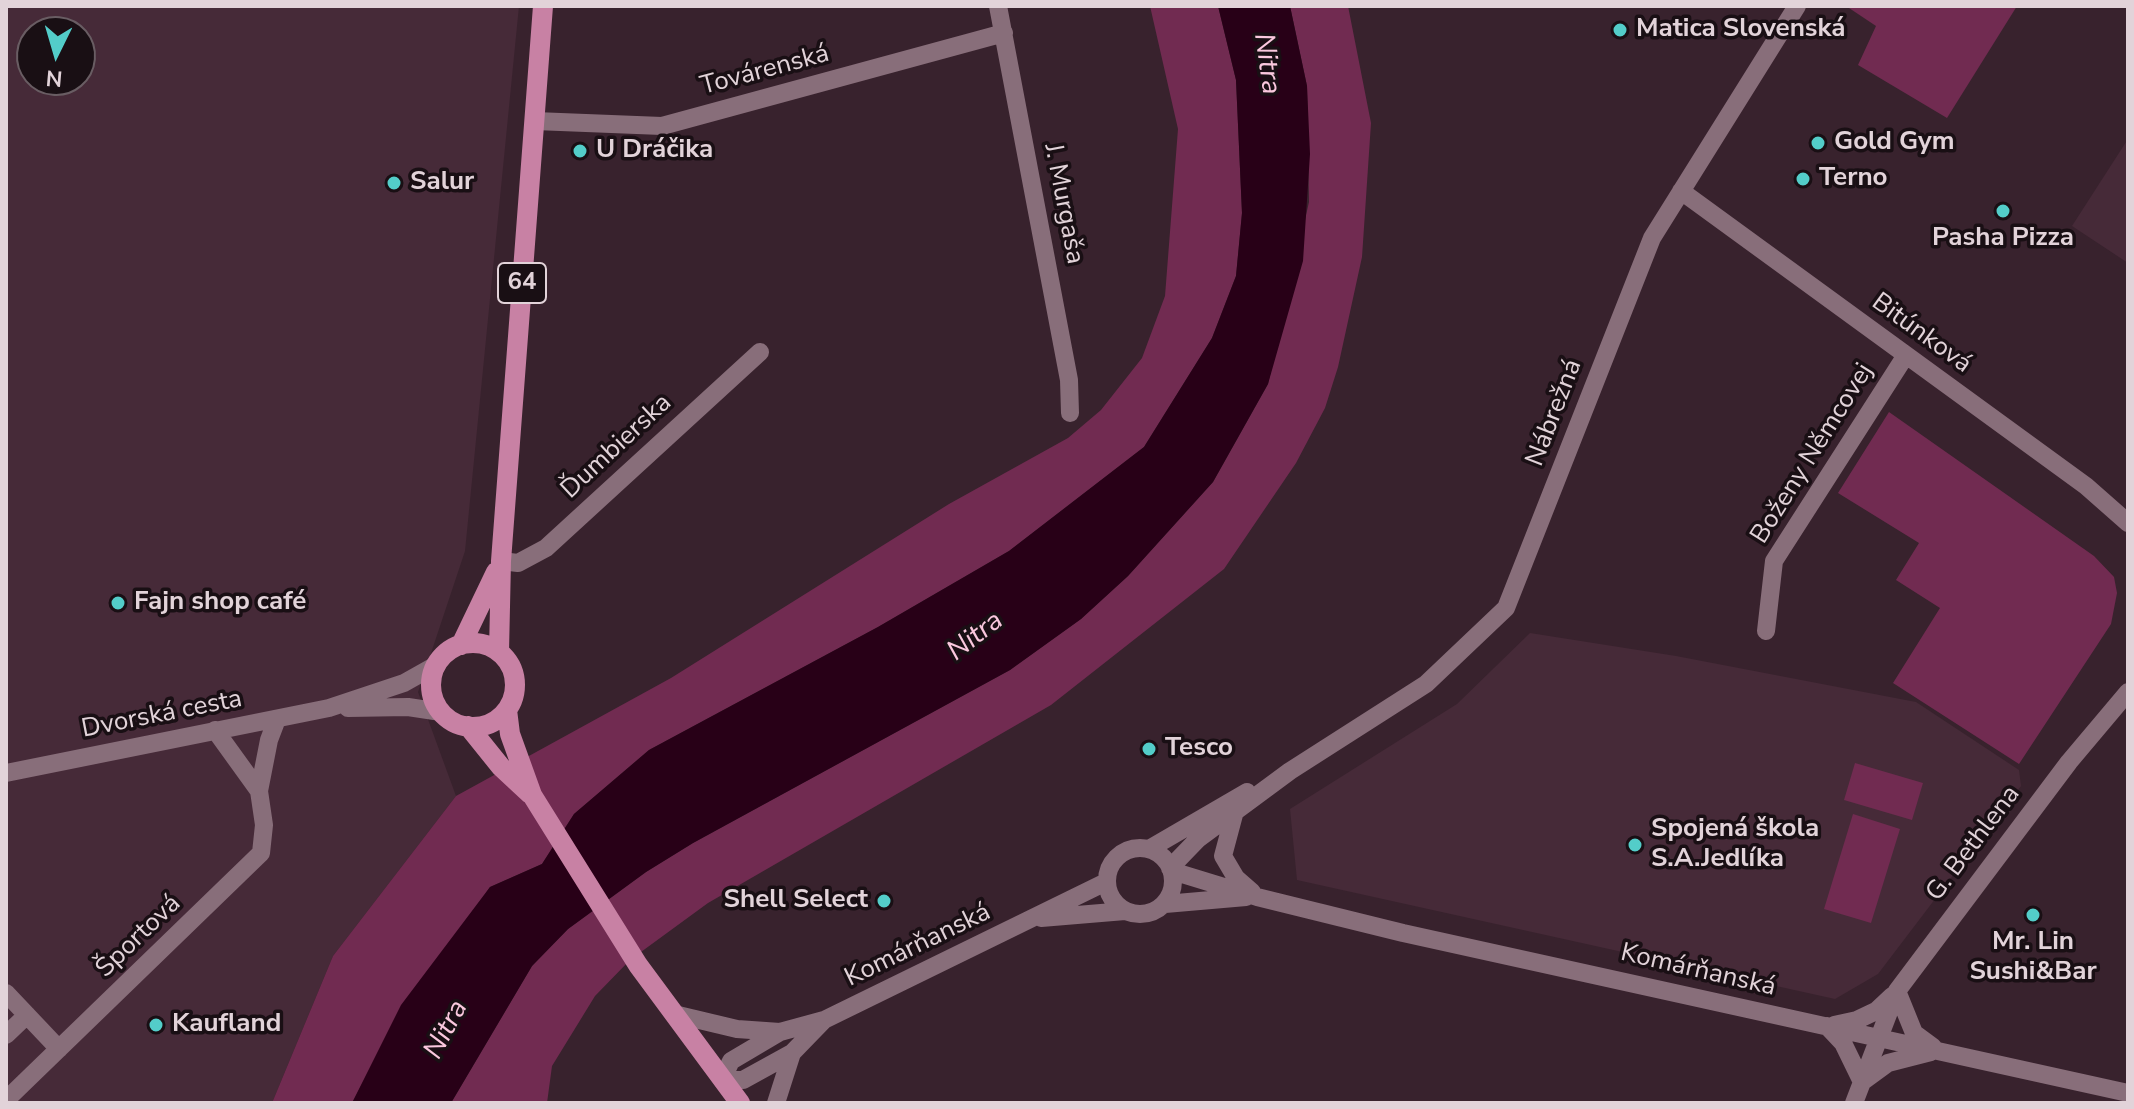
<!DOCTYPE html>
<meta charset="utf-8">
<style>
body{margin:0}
#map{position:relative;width:2134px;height:1109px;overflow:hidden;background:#38222d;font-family:"Nunito Sans",sans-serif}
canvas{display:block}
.frame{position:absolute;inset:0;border:8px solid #e2d3d9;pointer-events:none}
.north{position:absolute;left:16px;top:16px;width:80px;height:80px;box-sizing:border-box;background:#190f14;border:2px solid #695d63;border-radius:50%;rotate:185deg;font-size:22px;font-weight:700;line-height:32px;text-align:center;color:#e2d3d9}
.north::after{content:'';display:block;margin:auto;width:28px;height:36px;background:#53cdc9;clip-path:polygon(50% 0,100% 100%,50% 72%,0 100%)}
</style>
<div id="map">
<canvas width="2134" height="1109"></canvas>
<div class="frame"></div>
<div class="north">N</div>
</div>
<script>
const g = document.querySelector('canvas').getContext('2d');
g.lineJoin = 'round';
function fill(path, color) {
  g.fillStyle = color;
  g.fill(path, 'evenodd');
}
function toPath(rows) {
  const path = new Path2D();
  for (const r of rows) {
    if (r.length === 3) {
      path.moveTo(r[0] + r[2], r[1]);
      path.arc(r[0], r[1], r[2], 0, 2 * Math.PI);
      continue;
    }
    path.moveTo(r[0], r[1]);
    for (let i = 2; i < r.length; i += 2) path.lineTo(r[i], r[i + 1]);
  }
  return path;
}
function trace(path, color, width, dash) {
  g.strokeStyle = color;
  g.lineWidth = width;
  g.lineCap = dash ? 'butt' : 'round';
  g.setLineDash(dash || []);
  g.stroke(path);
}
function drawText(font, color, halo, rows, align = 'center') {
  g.font = font + ' "Nunito Sans",sans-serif';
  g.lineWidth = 7;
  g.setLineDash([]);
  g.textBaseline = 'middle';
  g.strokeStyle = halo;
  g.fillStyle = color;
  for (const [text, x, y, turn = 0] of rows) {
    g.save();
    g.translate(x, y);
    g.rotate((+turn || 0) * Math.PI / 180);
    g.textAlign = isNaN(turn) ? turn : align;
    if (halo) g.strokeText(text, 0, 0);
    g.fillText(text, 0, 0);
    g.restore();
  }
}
const built = toPath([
 [6,6,519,6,465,551,418,692,456,796,333,956,272,1103,6,1103],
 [32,32,80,32,80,80,32,80],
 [2128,139,2128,263,2072,226],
 [1530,633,1676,656,1916,702,2019,770,2021,786,1878,974,1835,999,1297,880,1290,809,1457,704]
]);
const green = toPath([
 [1150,6,1218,6,1236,80,1242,213,1236,276,1212,338,1144,447,1009,551,878,627,649,750,574,814,542,864,490,887,372,1065,352,1103,272,1103,333,956,456,796,671,678,949,504,1068,438,1101,410,1142,358,1165,296,1178,129],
 [1290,6,1348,6,1371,123,1362,257,1338,367,1325,408,1296,463,1224,569,1051,705,708,903,630,960,595,996,552,1066,547,1103,451,1103,532,966,568,929,646,872,693,843,1010,670,1081,619,1128,576,1213,482,1268,384,1309,202,1307,86],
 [1846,6,2017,6,1947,118,1858,65,1876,26],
 [1889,412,2094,556,2114,577,2117,593,2111,624,2019,764,1893,683,1940,608,1896,580,1919,543,1838,493],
 [1855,763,1923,783,1912,820,1844,800],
 [1853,814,1900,829,1871,923,1824,909]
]);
const water = toPath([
 [1218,6,1290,6,1307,86,1310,154,1303,261,1268,384,1213,482,1128,576,1081,619,1010,670,693,843,646,872,568,929,532,966,451,1103,352,1103,401,1005,490,887,542,864,574,814,649,750,878,627,1009,551,1144,447,1212,338,1236,276,1242,213,1236,80]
]);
const minor = toPath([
 [998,6,1069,380,1070,413],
 [535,121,662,126,1004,33],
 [1681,191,2086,486,2128,523],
 [501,561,518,563,546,548,760,352],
 [1766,631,1774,561,1906,355],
 [348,708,408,707,441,712],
 [215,730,259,791],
 [6,773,329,708,404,683,436,665],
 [1235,811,1223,856,1236,878,1252,892],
 [1140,881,33],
 [1149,849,1247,792],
 [1170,868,1198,839,1290,771,1426,684,1506,608,1652,238,1797,6],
 [1172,871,1257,897,1403,933,2128,1093],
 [1165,904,1246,897],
 [1041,918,1125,911],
 [1897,991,1914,1033,1933,1047],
 [6,993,59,1049],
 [674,1014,737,1029,780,1032],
 [824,1020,792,1053,743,1080,722,1080,731,1061,780,1032,824,1020,1106,882],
 [1834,1025,1857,1020,1876,1011,1892,996],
 [1827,1026,1843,1043,1862,1082],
 [6,1035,27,1015],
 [1862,1082,1888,1063,1931,1052],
 [6,1100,261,853,264,825,259,791,269,740,277,719],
 [776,1103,792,1053],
 [1854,1103,1897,991,2069,762,2128,692]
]);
const major = toPath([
 [473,685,42],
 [461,645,496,572],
 [499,652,501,561,543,6],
 [507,710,510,734,532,795,638,965,740,1103],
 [468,726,501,767,530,794]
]);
const markers = [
 [1620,30,8,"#53cdc9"],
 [1818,143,8,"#53cdc9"],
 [580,151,8,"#53cdc9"],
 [1803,179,8,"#53cdc9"],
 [394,183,8,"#53cdc9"],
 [2003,211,8,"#53cdc9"],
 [118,603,8,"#53cdc9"],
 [1149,749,8,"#53cdc9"],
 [1635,845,8,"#53cdc9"],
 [884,901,8,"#53cdc9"],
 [2033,915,8,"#53cdc9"],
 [156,1025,8,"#53cdc9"]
];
const shields = [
 [522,283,48]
];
const shieldNames = [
 ["64",522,283]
];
const poiNames = [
 ["Matica Slovenská",1636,30],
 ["Gold Gym",1834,143],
 ["U Dráčika",596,151],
 ["Terno",1819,179],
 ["Salur",410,183],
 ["Pasha Pizza",2003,239,"center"],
 ["Fajn shop café",134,603],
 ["Tesco",1165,749],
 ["Spojená škola",1651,830],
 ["S.A.Jedlíka",1651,860],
 ["Shell Select",868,901,"right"],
 ["Mr. Lin",2033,943,"center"],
 ["Sushi&Bar",2033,973,"center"],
 ["Kaufland",172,1025]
];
const streetNames = [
 ["Továrenská",765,71,-15],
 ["J. Murgaša",1063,204,79],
 ["Bitúnková",1921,334,36],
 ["Nábrežná",1555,413,-69],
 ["Ďumbierska",617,447,-43],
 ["Boženy Němcovej",1813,454,-58],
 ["Dvorská cesta",162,715,-11],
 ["G. Bethlena",1974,844,-53],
 ["Športová",139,937,-44],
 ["Komárňanská",918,946,-26],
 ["Komárňanská",1698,971,13]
];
const waterNames = [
 ["Nitra",1266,64,82],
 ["Nitra",976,637,-38],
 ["Nitra",447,1030,-62]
];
fill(built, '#462a38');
fill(green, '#712b51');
fill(water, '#280017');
trace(minor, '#886e7a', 18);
trace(major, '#c881a4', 20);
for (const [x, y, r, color] of markers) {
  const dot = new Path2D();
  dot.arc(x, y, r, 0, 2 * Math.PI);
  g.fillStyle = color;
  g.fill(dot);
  trace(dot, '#190f14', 3);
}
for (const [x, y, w] of shields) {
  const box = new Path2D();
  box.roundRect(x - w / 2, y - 20, w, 40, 6);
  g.fillStyle = '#190f14';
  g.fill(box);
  trace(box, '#e2d3d9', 2);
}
drawText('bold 24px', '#e2d3d9', null, shieldNames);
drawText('bold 26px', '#e2d3d9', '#190f14', poiNames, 'left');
drawText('26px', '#e2d3d9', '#190f14', streetNames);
drawText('italic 28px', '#fac8de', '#190f14', waterNames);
</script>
